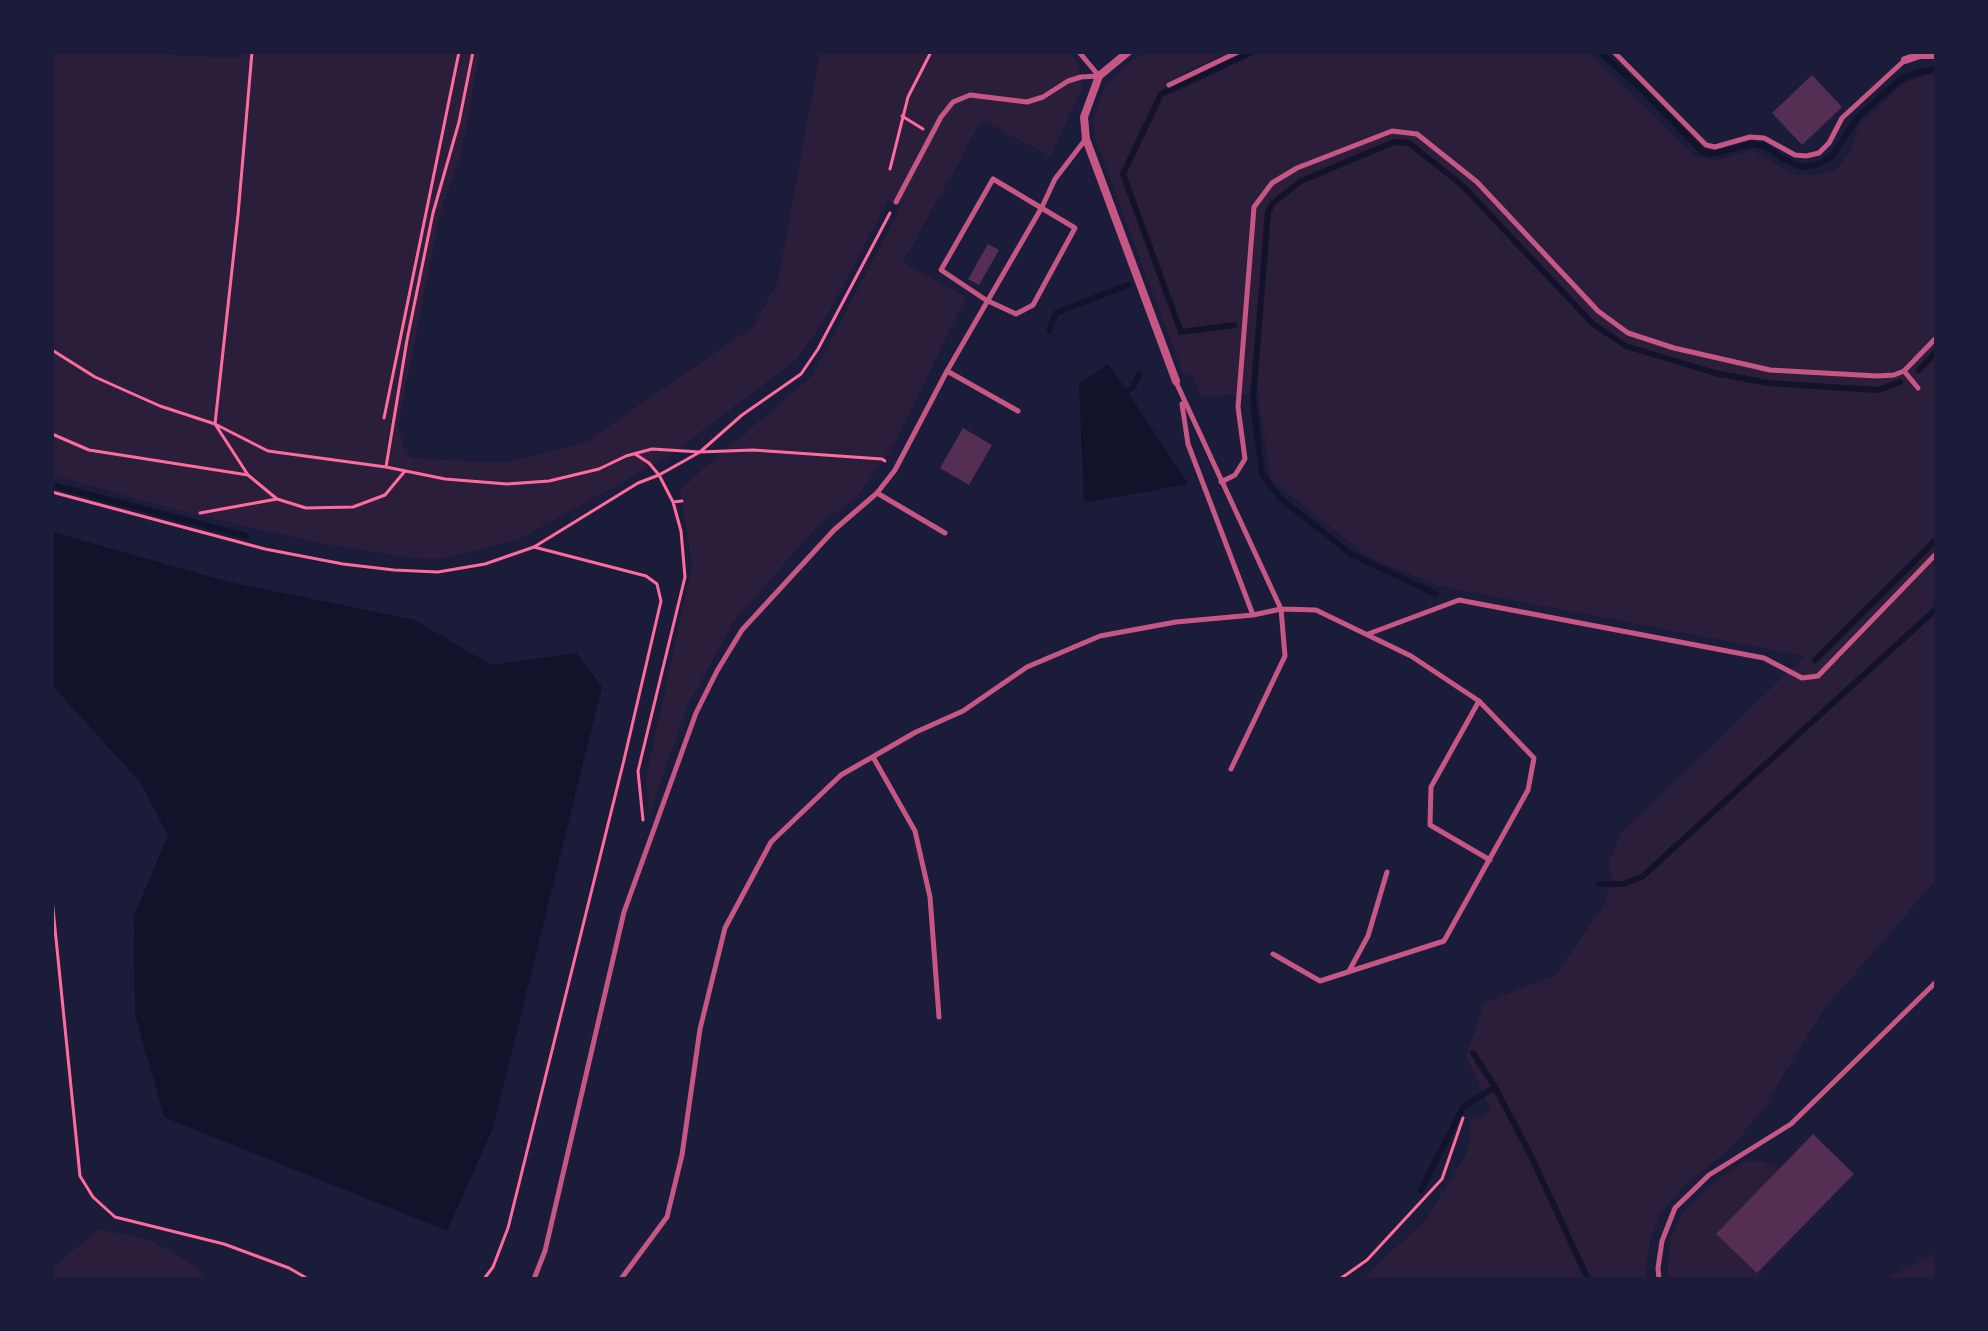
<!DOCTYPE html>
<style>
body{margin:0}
#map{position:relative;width:1988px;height:1331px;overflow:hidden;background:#1b1b3a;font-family:Lato,sans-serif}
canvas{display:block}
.frame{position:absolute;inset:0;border:54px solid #1b1b3a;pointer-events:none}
</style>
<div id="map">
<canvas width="1988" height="1331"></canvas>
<div class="frame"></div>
</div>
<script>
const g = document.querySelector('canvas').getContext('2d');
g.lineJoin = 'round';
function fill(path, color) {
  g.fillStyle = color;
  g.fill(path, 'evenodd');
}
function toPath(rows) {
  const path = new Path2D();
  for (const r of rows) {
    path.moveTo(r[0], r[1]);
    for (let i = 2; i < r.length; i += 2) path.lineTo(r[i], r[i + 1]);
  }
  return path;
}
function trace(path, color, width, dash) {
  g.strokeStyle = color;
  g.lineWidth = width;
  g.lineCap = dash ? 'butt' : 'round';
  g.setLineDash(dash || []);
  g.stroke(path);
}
const green = toPath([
 [52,52,166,52,167,55,242,58,243,52,480,52,461,153,440,214,398,425,403,444,411,458,506,463,586,442,754,326,778,281,820,52,1070,52,1079,65,1082,89,1050,156,982,120,903,262,966,297,895,442,856,499,820,523,734,621,688,705,649,814,646,778,692,565,680,489,812,376,901,207,888,201,825,319,796,360,668,457,521,538,460,555,437,559,406,557,318,543,177,510,52,475],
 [1145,52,1228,52,1168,81,1173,93,1261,52,1589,52,1695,156,1715,161,1752,150,1793,174,1817,175,1837,169,1852,149,1858,126,1903,84,1925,75,1936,75,1936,880,1824,1009,1761,1112,1730,1149,1689,1181,1661,1212,1650,1241,1645,1279,1362,1279,1425,1221,1468,1151,1471,1122,1491,1110,1466,1056,1484,1003,1555,975,1603,907,1612,878,1608,863,1622,832,1805,656,1439,586,1370,558,1271,480,1258,394,1201,396,1192,374,1184,377,1095,138,1093,121,1103,90,1123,67],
 [1745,1161,1762,1161,1780,1169,1716,1234,1757,1273,1768,1279,1667,1279,1670,1238,1683,1212,1715,1182],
 [99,1229,152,1241,195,1266,206,1279,52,1279,52,1268],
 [1936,1253,1936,1279,1884,1279]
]);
const water = toPath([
 [1108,364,1127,391,1188,484,1084,503,1079,384],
 [52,532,229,582,415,620,491,665,576,653,602,687,493,1128,447,1231,164,1117,135,1015,134,916,168,835,140,782,52,685]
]);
const stream = toPath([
 [1600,52,1636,84,1703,152,1712,154,1752,144,1765,146,1785,160,1802,167,1819,164,1832,156,1858,117,1901,79,1915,73,1936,69],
 [1234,325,1181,332,1123,174,1161,94,1251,52],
 [1049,331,1056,313,1128,285],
 [1919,370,1936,352],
 [1127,391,1133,387,1139,374],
 [52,485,246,536],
 [1436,594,1351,554,1280,498,1262,474,1253,400,1268,212,1273,203,1301,181,1394,142,1409,143,1462,185,1593,324,1626,346,1715,373,1768,383,1878,390,1900,382],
 [1815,660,1936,540],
 [1599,884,1624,884,1643,876,1936,609],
 [1473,1053,1495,1087,1530,1154,1588,1279],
 [1421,1190,1463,1107,1495,1087]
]);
const building = toPath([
 [1812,75,1842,107,1802,145,1772,113],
 [988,244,999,250,979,285,968,279],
 [963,428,992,445,969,485,940,468],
 [1813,1134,1854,1174,1757,1273,1716,1234]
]);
const path = toPath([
 [252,52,238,215,215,424,248,475,277,499],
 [473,52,459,122,433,213,407,340,386,467,445,479,507,484,549,481,599,469,626,456,652,449,700,452,753,450,882,459,885,461],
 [902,116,923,129],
 [890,169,908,97,931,52],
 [52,350,95,377,160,406,215,424,268,451,386,467],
 [384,418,459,52],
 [52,434,89,450,248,475],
 [635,454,649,463,659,475,673,502,681,531,685,577,638,771,643,820],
 [52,492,265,549,343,564,394,570,438,572,485,564,534,547,638,483,659,475,700,452,742,415,801,374,818,349,890,213],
 [673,502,682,501],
 [200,513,277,499,306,508,353,507,385,495,405,471],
 [52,899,80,1176,93,1197,115,1217,224,1244,289,1268,308,1279],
 [484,1279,493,1267,508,1228,624,760,661,601,657,584,646,576,534,547],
 [1340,1279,1367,1260,1442,1179,1463,1118]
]);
const service = toPath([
 [1079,52,1099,76],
 [1614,52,1706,145,1715,147,1750,137,1764,138,1795,155,1806,156,1819,153,1829,143,1842,118,1905,60],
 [1169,85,1238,52],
 [993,179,1075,228,1033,305,1016,314,986,300,941,270,993,179],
 [896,202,941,117,953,102,970,95,1027,102,1043,97,1068,81,1081,77,1098,76],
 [947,371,1018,411],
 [1904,371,1918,388],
 [1176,382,1281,609,1316,610,1411,656,1479,701,1534,758,1528,790,1444,941,1320,981,1273,954],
 [1182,404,1188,444,1253,615],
 [1221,482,1235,475,1245,459,1238,407,1254,207,1272,183,1297,168,1392,131,1417,134,1477,182,1598,311,1628,333,1674,348,1770,370,1877,376,1894,375,1904,371,1936,338],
 [877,493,945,533],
 [1368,634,1459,600,1764,658,1802,678,1818,676,1936,554],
 [1479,701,1431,787,1430,825,1490,860],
 [873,757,915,831,930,897,939,1017],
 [1349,971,1368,936,1387,872],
 [534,1279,545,1251,624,912,696,713,717,671,742,630,834,530,877,493,895,470,947,371,1042,207,1055,179,1085,140],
 [621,1279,667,1217,682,1155,700,1029,725,928,771,842,841,775,916,732,963,711,1027,667,1100,636,1176,622,1253,615,1281,609,1285,656,1231,769],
 [1659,1279,1658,1268,1662,1241,1675,1208,1709,1175,1791,1124,1936,982]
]);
const minor = toPath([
 [1128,52,1099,76,1084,117,1086,139,1176,381],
 [1905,60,1920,55,1936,55]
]);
fill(green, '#2a1e3b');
fill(water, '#12122b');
trace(stream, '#12122b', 6);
fill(building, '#542f53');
trace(path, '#ff6b9d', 3);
trace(service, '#c65784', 5);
trace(minor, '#c65784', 8);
</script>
